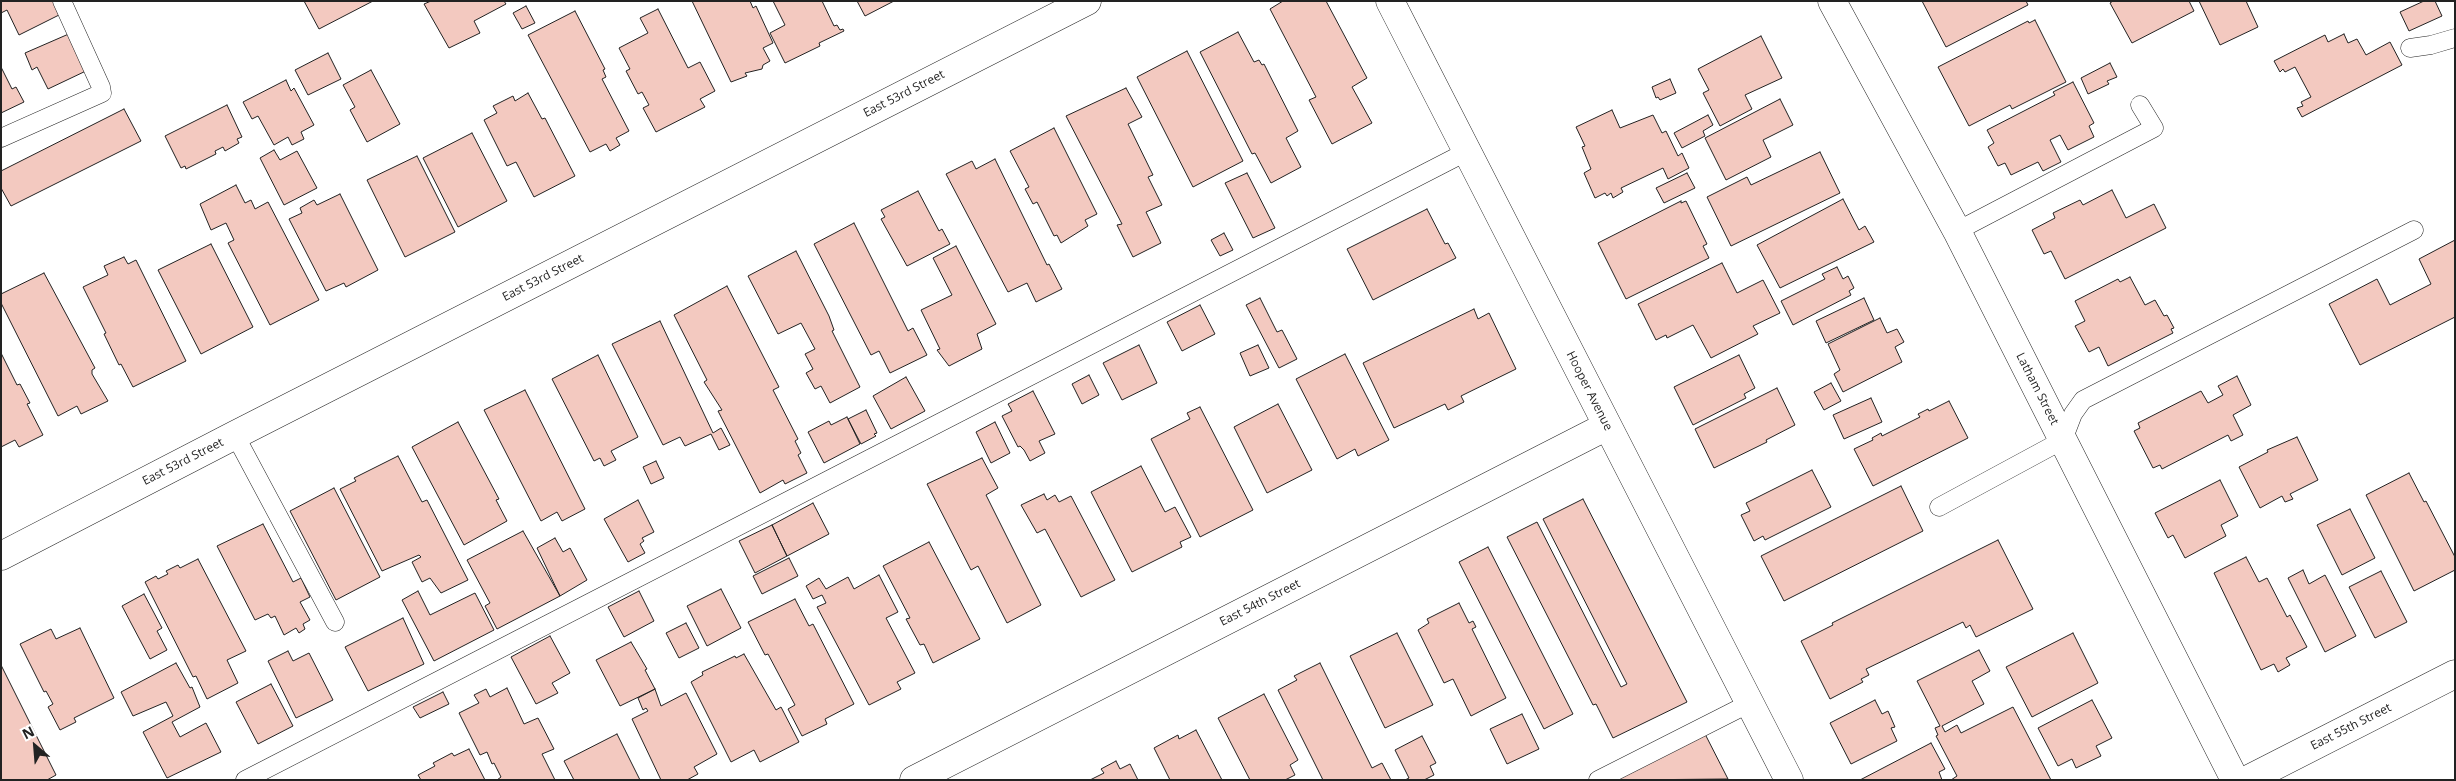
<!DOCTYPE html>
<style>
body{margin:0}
#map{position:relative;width:2456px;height:781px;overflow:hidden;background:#fff;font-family:"Open Sans",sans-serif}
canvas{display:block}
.frame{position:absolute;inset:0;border:2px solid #222;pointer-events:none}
.north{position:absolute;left:10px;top:721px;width:50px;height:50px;-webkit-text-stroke:4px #fff;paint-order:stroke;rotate:333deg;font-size:14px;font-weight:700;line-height:20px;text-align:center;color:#222}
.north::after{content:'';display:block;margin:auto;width:18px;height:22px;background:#222;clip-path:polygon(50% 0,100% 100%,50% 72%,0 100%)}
</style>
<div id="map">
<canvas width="2456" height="781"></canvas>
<div class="frame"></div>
<div class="north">N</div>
</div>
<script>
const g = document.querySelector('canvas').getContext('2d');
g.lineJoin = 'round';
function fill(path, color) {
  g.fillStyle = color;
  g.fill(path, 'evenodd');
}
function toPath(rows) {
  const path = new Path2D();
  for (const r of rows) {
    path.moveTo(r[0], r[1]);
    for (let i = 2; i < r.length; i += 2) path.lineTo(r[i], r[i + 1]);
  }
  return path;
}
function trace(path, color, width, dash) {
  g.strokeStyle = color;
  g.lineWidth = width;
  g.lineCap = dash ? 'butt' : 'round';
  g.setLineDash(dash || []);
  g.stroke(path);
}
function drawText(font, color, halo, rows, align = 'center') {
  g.font = font + ' "Open Sans",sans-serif';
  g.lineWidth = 4;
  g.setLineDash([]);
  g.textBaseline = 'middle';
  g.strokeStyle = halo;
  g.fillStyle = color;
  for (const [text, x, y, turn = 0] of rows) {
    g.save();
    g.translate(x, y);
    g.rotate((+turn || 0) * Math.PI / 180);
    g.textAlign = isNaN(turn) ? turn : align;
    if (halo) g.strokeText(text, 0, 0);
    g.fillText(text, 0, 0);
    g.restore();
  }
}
const building = toPath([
 [1,1,55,1,61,14,19,35,7,10,1,13,1,1],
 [304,1,373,1,319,29,304,1],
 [431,1,504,1,506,4,474,21,480,33,449,48,424,4,431,1],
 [692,1,750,1,753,8,756,6,773,43,763,48,770,61,763,65,762,69,745,73,747,76,731,82,692,1],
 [773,1,822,1,834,26,837,25,840,30,843,29,844,31,819,43,820,46,785,63,770,33,785,25,773,1],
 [857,1,894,1,865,16,857,1],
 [1283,1,1326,1,1367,78,1352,87,1372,123,1332,144,1309,100,1316,97,1270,9,1283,1],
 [1922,1,2026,1,2028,5,1946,47,1922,1],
 [2113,1,2189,1,2194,11,2132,43,2110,3,2113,1],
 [2199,1,2246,1,2258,27,2220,45,2199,1],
 [2424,1,2435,1,2442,16,2409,31,2400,12,2424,1],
 [526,6,535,23,522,29,513,13,526,6],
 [658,9,688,68,700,62,715,91,700,99,705,107,656,132,643,108,649,105,642,92,638,94,626,71,630,69,619,48,648,33,640,18,658,9],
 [575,11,605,69,603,70,606,77,602,79,629,131,616,138,620,145,610,151,606,144,590,152,528,35,575,11],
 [2035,20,2066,82,2012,109,2010,105,1969,126,1938,67,2028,21,2029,23,2035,20],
 [1238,32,1254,62,1259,60,1262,65,1264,64,1298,131,1286,138,1301,167,1271,183,1255,153,1252,154,1200,52,1238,32],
 [71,33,88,70,48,89,37,67,32,70,25,53,71,33],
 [2344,34,2348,43,2357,39,2366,55,2390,42,2402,65,2302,117,2297,108,2303,106,2301,102,2311,97,2295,67,2285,72,2283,69,2280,72,2274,61,2325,35,2328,42,2344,34],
 [1761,36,1782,78,1745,95,1752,109,1720,126,1703,93,1709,90,1698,69,1761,36],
 [1187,51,1243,161,1193,187,1137,77,1187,51],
 [328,53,341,79,308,95,295,70,328,53],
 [2110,63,2117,77,2107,81,2109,84,2088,94,2081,78,2110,63],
 [1,67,12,89,16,87,24,102,1,113,1,67],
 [371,70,400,124,367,142,350,110,355,107,343,85,371,70],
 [1670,79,1676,93,1660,100,1658,97,1656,98,1652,87,1670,79],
 [286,80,291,91,294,88,314,125,301,132,304,139,292,145,288,137,274,145,258,116,252,119,243,102,286,80],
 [2073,82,2094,123,2089,126,2094,137,2068,150,2060,135,2050,140,2061,162,2043,171,2038,162,2011,175,2005,163,1998,166,1988,147,1994,143,1987,130,2055,95,2053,92,2073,82],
 [1126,88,1142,117,1128,124,1153,175,1148,177,1162,205,1146,212,1161,243,1133,257,1117,225,1122,224,1066,116,1126,88],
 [528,93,542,119,545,118,575,176,534,197,516,162,507,166,484,120,497,113,493,106,513,96,515,101,528,93],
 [1780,99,1793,125,1763,140,1771,157,1726,180,1705,138,1780,99],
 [227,105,242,137,237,139,239,143,225,151,223,147,215,151,216,154,186,169,185,166,181,168,165,136,227,105],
 [124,109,141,141,11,206,1,188,1,171,124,109],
 [1612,110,1620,128,1653,115,1662,133,1666,131,1678,156,1682,153,1689,168,1668,179,1663,168,1621,188,1623,192,1613,198,1611,193,1607,196,1605,193,1595,198,1584,173,1591,169,1582,147,1585,146,1576,127,1612,110],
 [1708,115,1713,125,1703,131,1705,136,1682,148,1674,133,1708,115],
 [1054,128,1097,214,1085,220,1088,226,1061,243,1057,235,1054,236,1037,202,1033,204,1025,189,1029,187,1010,151,1054,128],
 [472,133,507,201,458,227,423,158,472,133],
 [274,150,280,160,297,151,317,188,284,205,260,158,274,150],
 [1820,152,1840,193,1731,246,1707,197,1747,177,1751,185,1820,152],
 [417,156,455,232,405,257,367,180,417,156],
 [995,159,1047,265,1049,264,1062,289,1036,302,1027,283,1008,292,946,174,972,161,976,169,995,159],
 [1247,173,1275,228,1253,238,1225,183,1247,173],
 [1687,173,1695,188,1664,203,1656,188,1687,173],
 [236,185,245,203,251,200,255,209,268,202,319,300,270,325,228,243,234,240,226,223,211,230,200,204,236,185],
 [2112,190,2126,218,2154,204,2166,228,2065,279,2051,251,2044,254,2032,230,2055,218,2053,213,2080,200,2083,205,2112,190],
 [918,191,939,231,942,229,950,244,907,266,881,219,885,217,881,210,918,191],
 [340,194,378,270,346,287,344,283,326,291,289,219,302,213,300,208,314,200,317,205,340,194],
 [1843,199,1859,230,1865,226,1874,242,1780,288,1757,245,1843,199],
 [1681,201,1681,203,1686,201,1707,244,1703,246,1709,258,1626,299,1598,243,1681,201],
 [1427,209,1445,244,1448,243,1456,258,1373,300,1347,249,1427,209],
 [854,223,908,331,913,328,927,355,890,373,879,351,871,355,814,244,854,223],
 [1224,233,1233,250,1220,256,1211,240,1224,233],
 [2455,240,2455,317,2360,365,2329,304,2377,279,2390,305,2431,284,2419,259,2455,240],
 [211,244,253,327,201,354,158,270,211,244],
 [956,246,996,324,977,334,982,349,949,366,937,350,940,349,921,310,952,295,933,258,956,246],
 [796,251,829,316,834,330,832,331,860,387,830,403,821,386,815,389,806,373,813,369,805,354,815,349,801,323,778,334,748,276,796,251],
 [124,257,128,264,136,260,186,361,133,387,121,364,119,365,104,334,106,333,83,287,108,275,104,266,124,257],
 [1722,263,1737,293,1763,280,1780,313,1753,326,1758,334,1711,358,1693,325,1667,338,1666,335,1656,340,1638,304,1722,263],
 [1837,267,1843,279,1848,276,1854,288,1849,291,1851,295,1793,325,1781,301,1825,279,1822,274,1837,267],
 [44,273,95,368,92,370,92,374,108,401,81,414,77,406,58,416,1,303,1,294,44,273],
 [2130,277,2145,305,2155,300,2164,316,2167,315,2174,328,2171,329,2173,333,2108,366,2099,347,2089,352,2075,326,2085,321,2075,301,2118,279,2120,282,2130,277],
 [727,286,779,387,773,390,798,439,795,441,801,453,798,455,807,473,785,484,783,480,760,493,718,411,722,410,704,382,707,380,674,315,727,286],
 [1260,298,1277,332,1282,330,1297,359,1279,368,1246,305,1260,298],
 [1864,298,1874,320,1826,343,1816,321,1864,298],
 [1200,305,1215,334,1182,351,1167,322,1200,305],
 [1474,309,1478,319,1489,313,1516,369,1461,396,1464,402,1448,410,1445,404,1394,428,1363,363,1474,309],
 [1880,318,1887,333,1897,329,1904,342,1895,347,1902,362,1843,392,1834,374,1840,370,1828,344,1880,318],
 [660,321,713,433,721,428,730,445,719,450,711,434,685,446,680,437,663,445,612,344,660,321],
 [1139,345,1157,383,1122,400,1103,363,1139,345],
 [1258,345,1269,368,1250,376,1240,353,1258,345],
 [1,353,17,385,20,384,30,403,27,404,43,435,19,447,15,440,1,447,1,353],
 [1345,354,1389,440,1358,456,1355,449,1337,459,1296,379,1345,354],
 [598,355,638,437,611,451,616,460,604,466,600,458,594,461,552,379,598,355],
 [1739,355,1755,388,1744,394,1746,398,1693,425,1674,387,1739,355],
 [1089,375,1099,395,1082,404,1072,384,1089,375],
 [2237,376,2251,405,2233,415,2243,435,2231,441,2228,435,2162,469,2160,465,2153,468,2134,431,2140,428,2138,423,2201,391,2208,403,2223,395,2218,386,2237,376],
 [906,377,925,411,891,429,873,396,906,377],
 [1831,383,1841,401,1824,410,1814,392,1831,383],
 [1777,388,1795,425,1766,440,1767,442,1714,468,1695,429,1777,388],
 [525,390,585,509,562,521,557,512,541,521,484,410,525,390],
 [1033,391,1055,434,1039,441,1045,453,1030,461,1024,450,1020,446,1018,447,1002,416,1012,411,1008,404,1033,391],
 [1871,398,1882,422,1844,439,1833,415,1871,398],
 [1949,401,1968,438,1873,486,1854,449,1873,440,1872,438,1881,433,1882,436,1920,417,1918,414,1928,409,1929,411,1949,401],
 [1278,404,1312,470,1267,493,1234,427,1278,404],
 [1200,407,1253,510,1200,537,1151,439,1190,419,1187,413,1200,407],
 [866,410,877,433,874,434,876,436,861,444,848,419,866,410],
 [847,417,860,444,824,463,808,432,829,421,831,425,847,417],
 [458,422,499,499,496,500,507,521,464,545,412,447,458,422],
 [995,422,1010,453,991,463,976,432,995,422],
 [2297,437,2318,480,2290,494,2293,499,2285,502,2282,496,2260,508,2239,467,2268,452,2267,450,2297,437],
 [398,456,422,502,427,500,468,580,441,593,430,578,422,582,412,562,421,557,419,555,382,571,340,489,356,481,354,478,398,456],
 [982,458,998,488,986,495,1041,605,1007,623,978,566,971,570,927,484,982,458],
 [656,461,664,478,651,484,643,467,656,461],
 [1141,466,1165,512,1175,507,1191,537,1180,542,1182,547,1132,572,1091,492,1141,466],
 [1812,470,1831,507,1765,540,1763,536,1754,541,1741,515,1750,511,1746,503,1812,470],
 [2409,473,2424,502,2426,501,2455,557,2455,570,2414,591,2366,495,2409,473],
 [2220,480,2238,516,2221,525,2226,536,2185,558,2173,535,2168,538,2155,513,2220,480],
 [1901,486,1923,531,1784,601,1761,556,1901,486],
 [334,488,380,577,336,600,290,511,334,488],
 [1044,494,1047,500,1055,495,1059,502,1071,496,1115,580,1081,597,1045,529,1037,533,1021,505,1044,494],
 [1583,499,1687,702,1613,738,1596,704,1593,705,1507,537,1537,522,1621,687,1627,684,1543,519,1583,499],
 [638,500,654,532,642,538,644,541,640,544,645,553,628,562,604,519,638,500],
 [813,503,829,534,787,556,772,525,813,503],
 [2350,509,2375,558,2342,575,2317,525,2350,509],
 [263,524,293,582,301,578,310,597,300,602,310,620,303,624,305,629,299,633,296,628,284,635,275,616,271,618,268,614,255,620,217,546,263,524],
 [772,525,787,556,755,573,739,541,772,525],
 [523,531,560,596,497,629,485,606,490,603,467,560,523,531],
 [555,538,563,552,570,548,587,580,560,596,537,548,555,538],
 [1998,540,2033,609,1976,637,1970,625,1966,628,1963,622,1866,669,1869,675,1861,679,1863,682,1830,699,1801,641,1833,625,1832,623,1998,540],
 [929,542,980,639,933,663,924,644,920,645,906,619,910,618,883,566,929,542],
 [1488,547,1573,714,1544,729,1459,562,1488,547],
 [2246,557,2259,582,2267,578,2287,617,2290,615,2307,647,2286,658,2290,665,2278,672,2274,664,2261,670,2214,573,2246,557],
 [789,558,798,576,762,594,753,576,789,558],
 [198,559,246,651,227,660,238,683,207,699,196,676,193,677,145,582,156,576,158,579,168,574,166,571,178,565,180,568,198,559],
 [2303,570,2309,584,2325,575,2356,636,2325,652,2288,578,2303,570],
 [2381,571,2407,622,2375,638,2349,587,2381,571],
 [879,575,898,612,886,618,915,673,897,682,901,689,869,705,817,607,826,603,822,595,813,599,806,586,819,578,826,589,848,577,854,589,879,575],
 [721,589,741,628,707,646,687,606,721,589],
 [418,591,430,615,475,593,494,630,434,661,402,600,418,591],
 [639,591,654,621,624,637,608,607,639,591],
 [144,594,162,628,157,631,167,650,150,659,122,606,144,594],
 [795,599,809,626,813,624,854,704,825,719,827,724,802,736,788,709,795,705,768,654,765,655,748,622,795,599],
 [1459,603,1469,623,1473,621,1476,627,1472,629,1506,698,1471,716,1453,679,1444,683,1418,630,1429,623,1427,619,1459,603],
 [403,618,424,664,368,691,345,647,403,618],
 [686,623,699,648,679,658,666,633,686,623],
 [80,628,114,698,74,718,76,722,60,730,48,707,53,704,46,691,44,692,20,644,51,629,56,639,80,628],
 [1397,633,1433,705,1385,728,1350,656,1397,633],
 [2073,633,2098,683,2032,717,2006,667,2073,633],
 [550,636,570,673,552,683,558,693,536,704,511,657,550,636],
 [631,642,647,669,645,670,655,689,620,706,596,660,631,642],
 [1979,650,1990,671,1972,681,1984,704,1942,726,1945,732,1957,725,1961,733,2013,707,2051,780,1951,780,1957,776,1936,736,1938,735,1935,728,1940,726,1917,681,1979,650],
 [288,651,293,661,309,653,333,700,296,718,268,661,288,651],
 [744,654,776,710,781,707,799,742,760,762,754,750,731,762,691,682,703,675,702,672,735,656,736,658,744,654],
 [176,663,190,688,192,687,200,707,172,722,180,737,206,723,221,752,167,778,143,732,173,716,166,702,133,716,121,692,176,663],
 [1320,663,1372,768,1382,763,1391,780,1323,780,1278,690,1297,680,1294,676,1320,663],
 [1,665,56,775,47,780,1,780,1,665],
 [271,684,293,726,258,744,236,702,271,684],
 [507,688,524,724,538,718,554,749,542,754,555,780,497,780,501,777,494,763,492,764,487,752,480,755,459,713,479,703,474,695,486,689,490,697,507,688],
 [655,689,661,706,686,693,717,754,694,767,698,774,687,780,661,780,632,719,648,711,646,708,643,710,638,698,655,689],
 [443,692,449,704,420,718,413,707,443,692],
 [1264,694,1298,760,1290,765,1295,775,1285,780,1250,780,1218,718,1264,694],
 [1875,700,1882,714,1888,711,1895,727,1891,728,1897,741,1851,764,1830,723,1875,700],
 [2092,700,2112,738,2096,746,2101,756,2076,768,2072,759,2058,766,2038,728,2092,700],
 [1522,714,1539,749,1507,764,1490,729,1522,714],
 [1196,730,1222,780,1170,780,1154,748,1178,735,1179,739,1196,730],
 [1704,732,1728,779,1620,780,1618,776,1704,732],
 [617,734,640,780,574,780,564,761,617,734],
 [1422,736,1436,763,1430,766,1434,775,1424,780,1405,780,1409,778,1395,750,1422,736],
 [1931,743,1945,769,1939,772,1942,780,1860,780,1931,743],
 [469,749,485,780,421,780,418,775,435,766,433,763,452,753,454,756,469,749],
 [1116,761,1120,769,1130,764,1138,780,1090,780,1104,773,1101,769,1116,761]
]);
const lane = toPath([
 [2410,48,2431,45,2455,38],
 [1,138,102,93,101,87,62,1],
 [1957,231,2154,128,2140,105],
 [235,435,335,622],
 [1939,507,2063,440,2073,414,2083,400,2414,230],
 [245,780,1468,151],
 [1598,780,1750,703]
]);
const street = toPath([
 [1832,1,1957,231,2235,780],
 [1,556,235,435,1087,1],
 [914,780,1607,426]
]);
const secondary = toPath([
 [1390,1,1789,780],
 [2247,780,2455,674]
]);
const streetNames = [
 ["East 53rd Street",904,94,-27],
 ["East 53rd Street",543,278,-27],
 ["Latham Street",2037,389,63],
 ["Hooper Avenue",1589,391,63],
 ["East 53rd Street",183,462,-27],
 ["East 54th Street",1260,603,-27],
 ["East 55th Street",2351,727,-27]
];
fill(building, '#f3c9c0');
trace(building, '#222', 1);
trace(lane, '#222', 19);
trace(street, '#222', 29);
trace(secondary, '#222', 29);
trace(lane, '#fff', 18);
trace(street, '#fff', 28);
trace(secondary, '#fff', 28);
drawText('12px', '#222', '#fff', streetNames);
</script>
